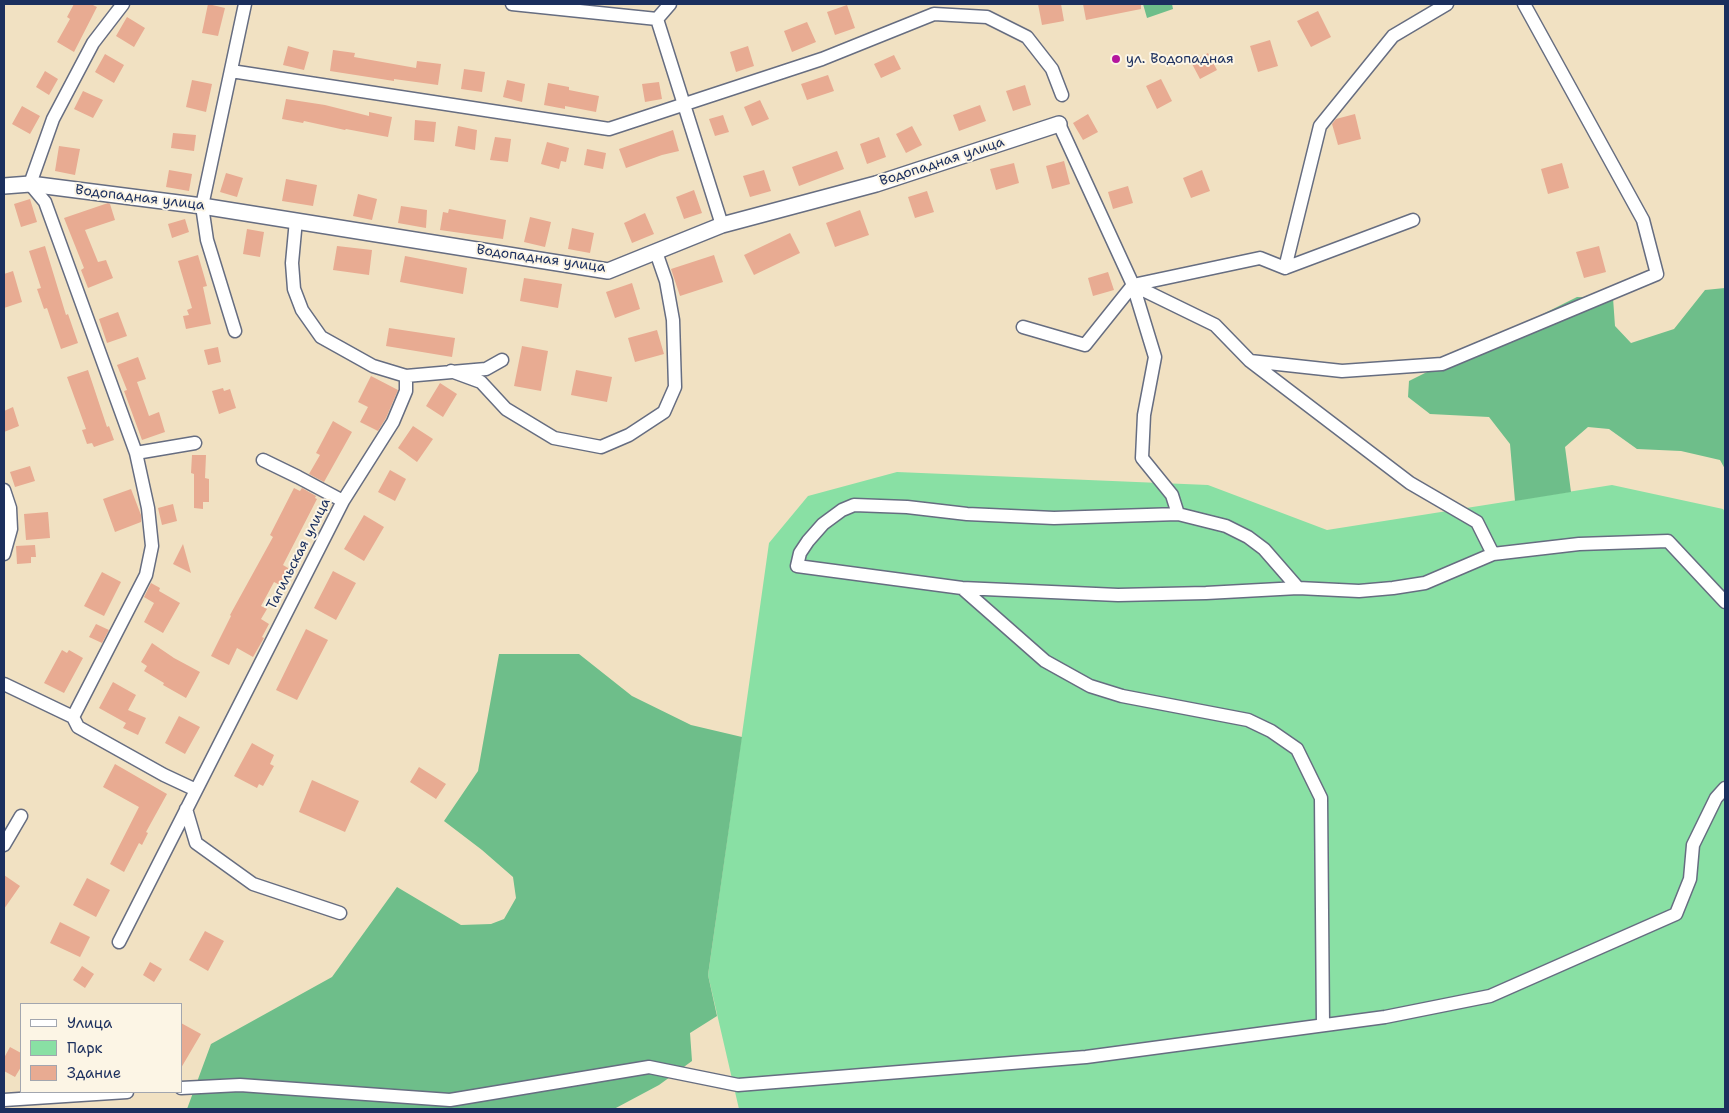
<!DOCTYPE html>
<meta charset="utf-8">
<style>
body{margin:0}
#map{position:relative;width:1729px;height:1113px;overflow:hidden;background:#f1e1c2;font-family:"Shantell Sans",sans-serif}
canvas{display:block}
.frame{position:absolute;inset:0;border:5px solid #1b2f5e;pointer-events:none}
.legend{position:absolute;left:20px;top:1003px;width:162px;height:90px;box-sizing:border-box;background:#fcf5e5;border:1px solid #a2a6af;margin:0;padding:6px 9px;list-style:none;font-size:15px;color:#1b2f5e}
.legend li{display:flex;align-items:center;gap:10px;height:25px}
.legend b{width:25px;border:1px solid #a2a6af}
</style>
<div id="map">
<canvas width="1729" height="1113"></canvas>
<div class="frame"></div>
<ul class="legend">
<li><b style="height:6px;background:#fff"></b>Улица</li>
<li><b style="height:14px;background:#89e0a4"></b>Парк</li>
<li><b style="height:14px;background:#e8ab92"></b>Здание</li>
</ul>
</div>
<script>
const g = document.querySelector('canvas').getContext('2d');
g.lineJoin = 'round';
function fill(path, color) {
  g.fillStyle = color;
  g.fill(path, 'evenodd');
}
function toPath(rows) {
  const path = new Path2D();
  for (const r of rows) {
    path.moveTo(r[0], r[1]);
    for (let i = 2; i < r.length; i += 2) path.lineTo(r[i], r[i + 1]);
  }
  return path;
}
function trace(path, color, width, dash) {
  g.strokeStyle = color;
  g.lineWidth = width;
  g.lineCap = dash ? 'butt' : 'round';
  g.setLineDash(dash || []);
  g.stroke(path);
}
function drawText(font, color, halo, rows, align = 'center') {
  g.font = font + ' "Shantell Sans",sans-serif';
  g.lineWidth = 4;
  g.setLineDash([]);
  g.textBaseline = 'middle';
  g.strokeStyle = halo;
  g.fillStyle = color;
  for (const [text, x, y, turn = 0] of rows) {
    g.save();
    g.translate(x, y);
    g.rotate((+turn || 0) * Math.PI / 180);
    g.textAlign = isNaN(turn) ? turn : align;
    if (halo) g.strokeText(text, 0, 0);
    g.fillText(text, 0, 0);
    g.restore();
  }
}
const green = toPath([
 [897,472,1208,485,1327,530,1612,485,1723,509,1725,512,1725,1109,739,1109,708,975,769,543,808,496]
]);
const forest = toPath([
 [1143,4,1172,4,1173,9,1147,18],
 [1725,288,1725,469,1720,460,1681,451,1637,449,1609,429,1588,427,1565,447,1571,492,1515,501,1510,444,1489,417,1430,414,1408,397,1409,381,1577,297,1613,298,1615,326,1631,343,1674,329,1705,290],
 [499,654,579,654,632,696,691,725,742,737,708,975,717,1016,690,1033,692,1061,659,1085,614,1109,187,1109,211,1044,332,977,397,887,461,925,491,924,504,919,516,898,513,877,482,850,444,821,478,771]
]);
const building = toPath([
 [74,4,91,4,97,7,74,52,57,42,70,19,67,17],
 [208,4,225,8,218,36,202,33],
 [1038,4,1061,4,1064,21,1042,25],
 [1083,4,1141,4,1141,9,1086,20],
 [847,5,855,28,835,35,827,12],
 [1318,11,1331,37,1311,47,1297,21],
 [127,17,145,28,134,47,116,36],
 [807,22,816,42,792,52,784,31],
 [1270,40,1278,66,1258,72,1250,46],
 [288,46,309,52,304,70,283,65],
 [748,46,754,66,736,72,730,52],
 [333,50,355,53,354,57,416,68,417,61,441,64,438,85,394,79,394,81,330,71],
 [1208,53,1217,70,1200,79,1191,62],
 [105,54,124,65,114,83,95,72],
 [894,55,901,69,881,78,874,64],
 [464,69,485,72,482,92,461,89],
 [45,71,58,79,49,95,36,87],
 [828,75,834,91,807,100,801,84],
 [1161,79,1172,101,1157,109,1146,86],
 [192,80,212,84,206,112,186,107],
 [507,80,525,84,522,102,503,97],
 [659,82,662,99,645,102,642,84],
 [548,83,569,87,569,90,599,96,596,112,565,106,565,109,544,105],
 [1025,85,1031,105,1013,111,1006,91],
 [83,91,103,100,93,118,74,109],
 [286,99,325,105,369,116,369,112,392,117,388,137,346,129,345,130,304,121,303,123,282,119],
 [760,100,769,119,752,126,744,107],
 [980,105,986,121,959,131,953,115],
 [22,106,40,116,30,134,12,124],
 [1088,114,1098,132,1083,140,1073,123],
 [1355,114,1361,139,1338,145,1332,124,1336,119],
 [723,115,729,132,715,136,709,119],
 [415,120,436,122,434,142,414,140],
 [458,126,477,130,475,150,455,146],
 [912,126,922,145,906,153,896,134],
 [673,130,679,151,662,155,626,168,619,149],
 [173,133,196,135,194,151,171,148],
 [495,137,511,139,508,162,490,160],
 [879,137,886,157,867,164,860,144],
 [547,142,569,148,566,162,561,161,559,169,541,164],
 [59,146,80,149,75,175,55,171],
 [587,149,606,153,603,169,584,165],
 [837,151,844,169,799,186,792,167],
 [1064,161,1070,184,1052,189,1046,166],
 [1014,163,1019,183,996,190,990,169],
 [1562,163,1569,188,1548,194,1541,169],
 [169,170,192,174,189,191,166,187],
 [764,170,771,191,750,197,743,176],
 [1202,170,1210,191,1191,198,1183,178],
 [226,173,243,178,237,197,220,192],
 [286,179,317,185,313,206,282,201],
 [1128,186,1133,203,1113,209,1108,192],
 [694,190,702,213,684,219,676,197],
 [927,191,934,212,915,218,908,197],
 [358,194,377,199,372,220,353,216],
 [30,199,37,222,21,227,14,204],
 [108,203,110,204,115,220,85,230,98,262,106,260,113,278,88,288,81,270,84,268,64,218],
 [401,206,427,210,426,228,398,223],
 [449,209,506,220,503,239,440,230,443,212,448,213],
 [860,210,869,235,835,247,826,223],
 [645,213,654,234,632,243,624,223],
 [530,217,551,222,545,247,524,242],
 [185,219,189,232,172,238,168,224],
 [572,228,594,233,590,253,568,249],
 [247,229,264,232,260,257,243,254],
 [790,233,800,253,754,275,744,255],
 [45,246,66,315,68,314,78,343,61,349,47,308,44,309,37,289,41,288,29,251],
 [337,246,372,250,369,275,333,270],
 [1599,246,1606,272,1584,278,1576,252],
 [198,255,207,286,203,287,211,324,186,329,183,316,189,315,187,310,192,308,178,261],
 [714,255,723,282,680,296,671,269],
 [405,256,467,268,463,294,400,282],
 [13,271,22,302,4,308,4,274],
 [1108,272,1114,290,1093,296,1088,278],
 [524,278,562,284,558,308,520,301],
 [632,283,640,309,615,318,606,292],
 [118,312,127,336,107,343,99,319],
 [389,328,455,338,452,357,386,346],
 [657,330,664,354,635,362,628,338],
 [522,346,548,351,541,391,514,386],
 [218,347,221,362,208,365,204,350],
 [138,357,146,379,137,382,149,416,159,412,165,432,142,440,124,391,127,390,117,365],
 [88,370,107,427,109,426,114,440,94,447,92,443,87,444,82,430,86,429,67,377],
 [576,370,612,377,607,402,571,395],
 [371,376,398,390,386,418,378,431,360,422,368,407,358,402],
 [440,383,457,394,443,417,426,406],
 [223,388,224,391,230,389,236,408,219,414,212,391],
 [13,407,19,426,4,432,4,411],
 [333,421,352,432,324,482,309,474,320,455,316,453],
 [413,426,433,439,417,462,398,448],
 [192,455,206,455,205,478,209,479,209,502,203,502,203,509,194,508,194,474,191,473],
 [30,466,35,481,15,487,10,472],
 [390,470,406,479,395,501,378,492],
 [294,488,300,491,302,488,316,496,315,498,317,499,283,565,293,571,284,587,274,582,261,606,267,609,261,619,269,624,262,637,264,638,253,657,237,648,229,665,211,656,231,616,230,615,273,537,270,535],
 [131,489,141,515,141,522,115,532,103,499],
 [173,504,177,521,162,525,158,508],
 [48,512,50,538,26,540,24,514],
 [364,515,384,527,364,561,344,549],
 [183,544,191,573,173,564],
 [35,545,36,557,31,557,31,563,17,564,16,546],
 [333,571,356,583,336,620,314,608],
 [102,572,121,582,104,616,84,606],
 [151,583,160,588,159,591,180,603,163,633,144,622,154,603,144,597],
 [96,624,109,630,102,643,89,637],
 [306,629,328,640,297,700,276,690],
 [152,643,174,658,200,672,186,698,163,685,164,683,144,671,147,666,141,662],
 [62,650,67,653,69,650,83,658,64,693,44,683],
 [113,682,136,695,128,710,146,718,138,735,123,728,126,723,99,708],
 [179,716,200,727,185,754,165,743],
 [252,743,274,755,270,764,274,766,263,786,259,784,257,788,234,776],
 [115,764,167,794,146,832,148,833,142,845,139,843,124,872,110,864,139,807,103,787],
 [419,767,446,784,436,799,410,782],
 [312,780,359,801,345,832,299,812],
 [4,875,20,886,4,909],
 [87,878,110,890,96,917,73,905],
 [60,922,90,937,80,957,50,943],
 [205,931,224,941,208,971,189,960],
 [150,962,162,969,154,982,143,975],
 [82,966,94,974,85,988,73,980],
 [181,1023,201,1034,181,1068],
 [10,1047,21,1053,21,1067,15,1077,4,1071,4,1058]
]);
const minor = toPath([
 [123,4,93,43,53,119,30,184,45,202,136,453,148,508,152,546,146,575,73,717,78,727,164,775,196,790],
 [512,4,657,19],
 [670,4,657,19,722,225],
 [231,71,609,129,822,59,934,14,987,17,1027,37,1052,69,1062,95],
 [1059,124,1133,285,1215,325,1250,361,1410,483,1477,522,1493,554],
 [1285,268,1320,126,1393,36,1447,4],
 [1133,285,1260,258,1285,268,1413,220],
 [1023,327,1085,345,1133,285,1155,357,1144,415,1142,458,1172,495,1178,514,1054,518,967,514,907,507,854,505,842,510,823,524,808,541,800,553,797,566,962,588,1118,595,1206,593,1298,588,1359,591,1393,588,1425,583,1493,554,1579,544,1668,541,1725,602],
 [235,331,207,240,202,206,245,4],
 [1250,361,1342,371,1442,364,1657,274,1643,220,1524,4],
 [451,371,481,382,506,409,554,438,601,447,629,435,664,412,675,387,673,320,666,281,656,252],
 [406,376,486,369,502,360],
 [136,453,195,443],
 [263,460,298,477,343,501],
 [4,490,10,508,11,529,4,554],
 [1178,514,1226,526,1248,537,1264,549,1298,588],
 [962,588,1045,661,1090,686,1122,696,1248,720,1271,731,1297,749,1321,798,1323,1025],
 [4,684,73,717],
 [186,809,196,843,253,884,340,913],
 [4,845,21,816],
 [119,942,343,501,393,422,406,391,406,376,373,366,321,337,302,310,294,289,292,263,296,220],
 [181,1088,240,1085,450,1100,649,1067,738,1085,1086,1057,1385,1017,1490,996,1676,914,1690,879,1693,845,1716,798,1725,788],
 [4,1100,127,1092]
]);
const tertiary = toPath([
 [4,186,30,184,202,206,608,271,722,225,876,184,1059,124]
]);
const markers = [
 [1116,59,5,"#b5179e"]
];
const poiNames = [
 ["ул. Водопадная",1126,59]
];
const streetNames = [
 ["Водопадная улица",942,162,-18],
 ["Водопадная улица",140,198,7],
 ["Водопадная улица",541,259,8],
 ["Тагильская улица",299,554,-63]
];
fill(green, '#89e0a4');
fill(forest, '#6ebe8a');
fill(building, '#e8ab92');
trace(minor, '#666d81', 15);
trace(tertiary, '#666d81', 18);
trace(minor, '#fff', 12);
trace(tertiary, '#fff', 15);
for (const [x, y, r, color] of markers) {
  const dot = new Path2D();
  dot.arc(x, y, r, 0, 2 * Math.PI);
  g.fillStyle = color;
  g.fill(dot);
  trace(dot, '#fcf5e5', 2);
}
drawText('14px', '#1b2f5e', '#fcf5e5', poiNames, 'left');
drawText('14px', '#1b2f5e', '#fcf5e5', streetNames);
</script>
